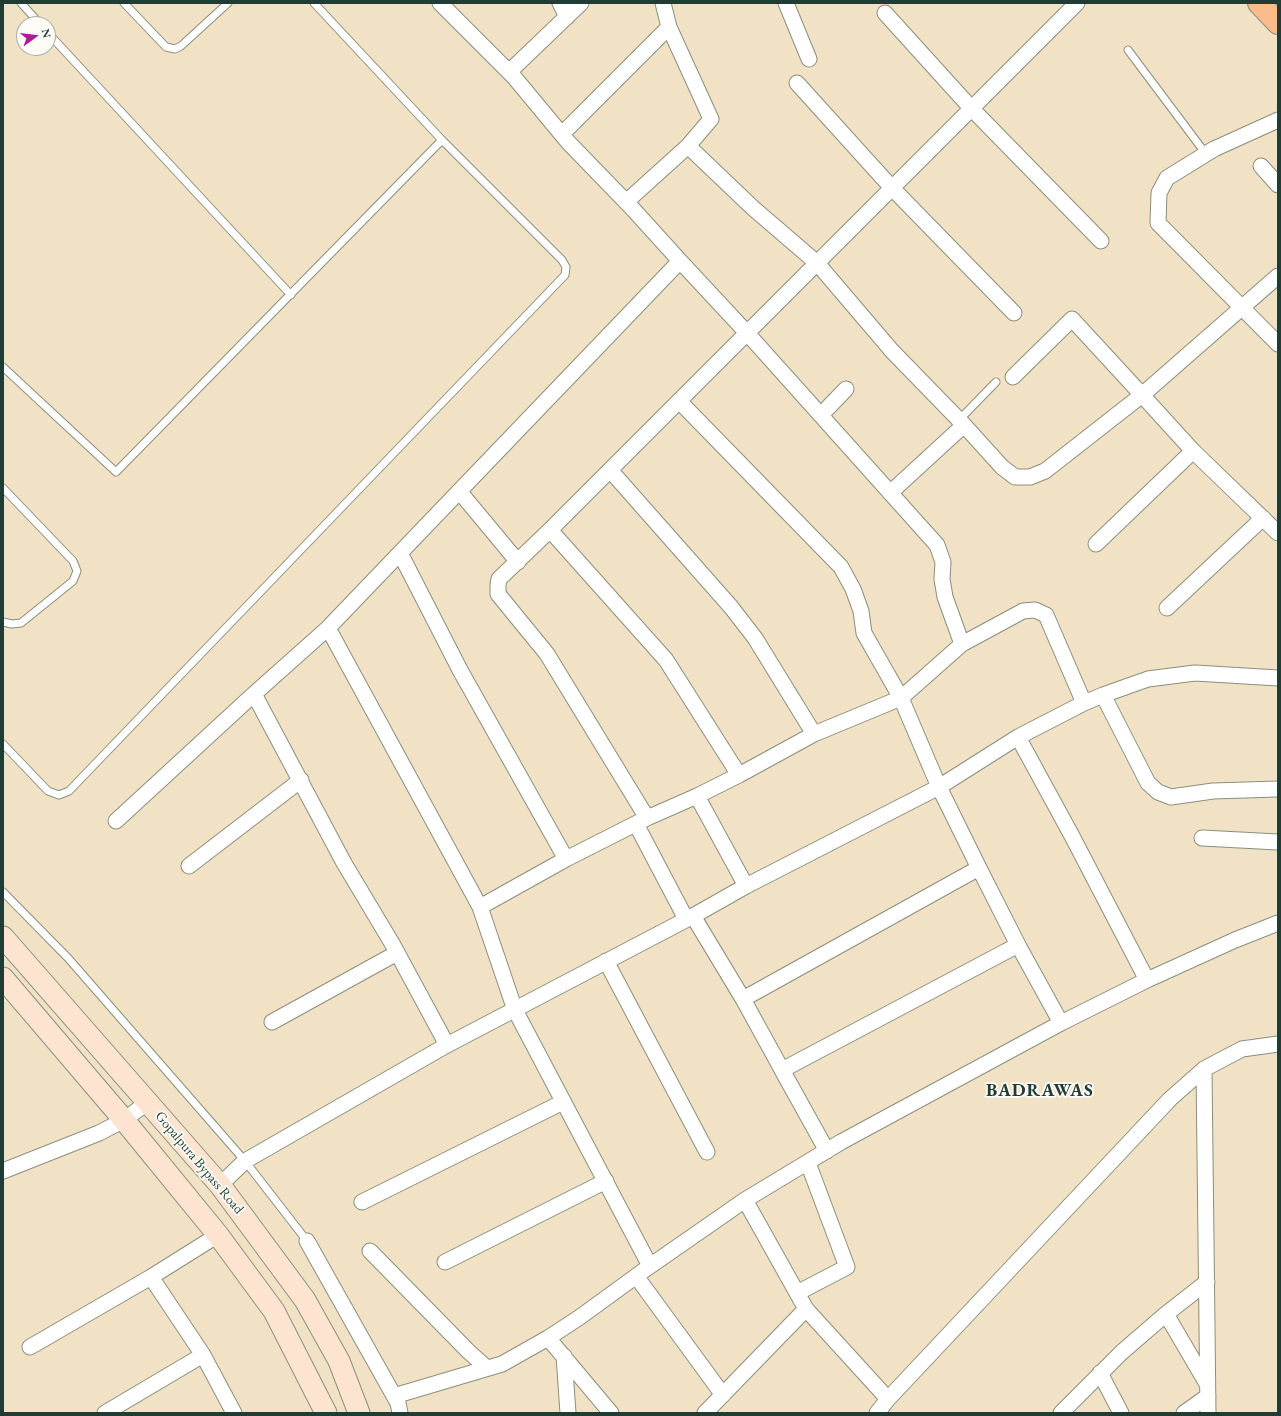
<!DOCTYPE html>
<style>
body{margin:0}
#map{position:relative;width:1281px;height:1416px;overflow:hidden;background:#f1e2c5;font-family:"EB Garamond",serif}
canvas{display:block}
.frame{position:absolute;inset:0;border:4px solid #1f3d34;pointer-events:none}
.north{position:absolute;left:16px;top:16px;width:40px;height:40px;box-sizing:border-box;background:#fdfcf7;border:1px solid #a4b0a9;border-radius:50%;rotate:75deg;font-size:11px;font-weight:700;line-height:16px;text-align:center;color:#1f3d34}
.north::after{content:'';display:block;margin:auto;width:14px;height:18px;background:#b5179e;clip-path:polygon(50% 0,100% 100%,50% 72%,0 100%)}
</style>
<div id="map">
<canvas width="1281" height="1416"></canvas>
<div class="frame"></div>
<div class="north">N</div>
</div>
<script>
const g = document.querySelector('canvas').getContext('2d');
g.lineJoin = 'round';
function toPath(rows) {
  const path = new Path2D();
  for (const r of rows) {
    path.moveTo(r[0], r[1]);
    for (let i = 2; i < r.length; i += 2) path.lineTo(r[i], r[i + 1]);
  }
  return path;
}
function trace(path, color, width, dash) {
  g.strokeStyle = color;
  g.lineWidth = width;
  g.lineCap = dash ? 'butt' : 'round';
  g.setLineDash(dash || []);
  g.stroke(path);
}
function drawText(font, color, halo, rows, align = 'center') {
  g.font = font + ' "EB Garamond",serif';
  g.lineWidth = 3.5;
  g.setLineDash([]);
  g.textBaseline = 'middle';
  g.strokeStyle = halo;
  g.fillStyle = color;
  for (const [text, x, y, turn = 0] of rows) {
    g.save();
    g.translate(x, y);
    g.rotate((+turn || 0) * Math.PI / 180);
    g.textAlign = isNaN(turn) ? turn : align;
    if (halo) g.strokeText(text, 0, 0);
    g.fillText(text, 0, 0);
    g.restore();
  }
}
const lane = toPath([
 [21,3,40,24],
 [124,3,166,47,175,49,181,46,228,3],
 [48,33,291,295],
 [1128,50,1206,154],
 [3,367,116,472,442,140],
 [959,420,996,382],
 [3,488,73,561,77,571,73,581,21,623,12,624,3,622],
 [3,744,48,791,59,795,69,791,565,275,566,267,562,260,442,140,314,3],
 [3,892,68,958,245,1161,307,1241]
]);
const street = toPath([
 [440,3,514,77,568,142,632,208,680,261,747,333,937,545,943,562,942,579,945,597,962,644],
 [560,3,567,17],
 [786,3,809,59],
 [1077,3,550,530,499,579,498,585,498,594,547,654,647,818,697,796,739,775,814,734,901,698,962,644,1023,611,1035,610,1046,615,1084,703],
 [885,13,971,108,1101,241],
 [509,72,581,3],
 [797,83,892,188,1014,313],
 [1278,120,1214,149,1167,178,1159,193,1158,223,1278,344],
 [562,134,669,27],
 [688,146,753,208,817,263,892,351,964,425,1002,467,1015,477,1030,477,1045,471,1142,395,1072,319,1013,377],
 [1261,166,1278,185],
 [626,202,688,146,711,119,669,27,663,3],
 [1278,276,1142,395,1193,451,1278,533],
 [679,401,841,567,853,589,861,611,864,633,901,698,939,787,979,868,1018,945,1061,1023],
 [821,415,846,389],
 [610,470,731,607,755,638,814,734],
 [459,491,518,562],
 [890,493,964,425],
 [550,530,666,660,739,775],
 [1096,544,1193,451],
 [400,553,460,670,566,859],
 [1167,608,1263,518],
 [328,628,480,907,566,859,647,818],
 [254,694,344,863,393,945,447,1045],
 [1103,695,1148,783,1158,792,1171,797,1213,791,1278,789],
 [1018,737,1072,836,1147,980],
 [697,796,746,886],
 [116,821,254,694,328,628,680,261],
 [636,824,686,919],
 [1202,838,1278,842],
 [189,866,301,780],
 [480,907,515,1010,650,1266,745,1200,841,1142,1061,1023,1147,980,1235,940,1278,923],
 [693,916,743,999,979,868],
 [606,961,707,1152],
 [743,999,782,1070,1018,945],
 [272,1022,397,953],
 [1204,1069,1208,1413],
 [782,1070,827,1151],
 [3,1171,99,1133,124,1120,148,1102],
 [220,1185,245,1161,447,1045,693,916,746,886,939,787,1018,737,1084,703,1103,695,1148,679,1195,673,1278,678],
 [362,1202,563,1102],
 [307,1241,398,1403,400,1413],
 [370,1251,469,1352,487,1368],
 [445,1262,606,1181],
 [636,1276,723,1395],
 [151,1277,203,1355,234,1413],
 [797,1293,847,1267,808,1163],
 [806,1309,888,1399],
 [1166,1314,1207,1384],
 [548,1338,611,1413],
 [30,1347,151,1277,218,1235],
 [564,1356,568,1413],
 [1100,1373,1121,1413],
 [394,1396,502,1364,548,1338,580,1317,650,1266],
 [105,1413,203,1355],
 [705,1413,806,1309,745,1200],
 [877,1413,888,1399,1170,1099,1204,1069,1242,1049,1278,1044],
 [1061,1413,1122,1352,1166,1314,1207,1282],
 [1184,1413,1208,1396]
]);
const secondary = toPath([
 [3,937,220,1185,305,1300,339,1361,359,1413],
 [3,978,124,1120,218,1235,274,1311,326,1413]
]);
const highway = toPath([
 [1259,3,1278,23]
]);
const streetNames = [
 ["Gopalpura Bypass Road",199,1163,50]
];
const districtNames = [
 ["BADRAWAS",1040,1091]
];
trace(lane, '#88907c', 9);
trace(street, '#88907c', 17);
trace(secondary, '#88907c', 23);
trace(highway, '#88907c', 24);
trace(lane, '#fff', 7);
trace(street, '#fff', 15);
trace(secondary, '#fde4d1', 21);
trace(highway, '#fbbb8d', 22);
drawText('14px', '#1f3d34', '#fdfcf7', streetNames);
g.letterSpacing = '1px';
drawText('bold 18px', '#1f3d34', '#fdfcf7', districtNames);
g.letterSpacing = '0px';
</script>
